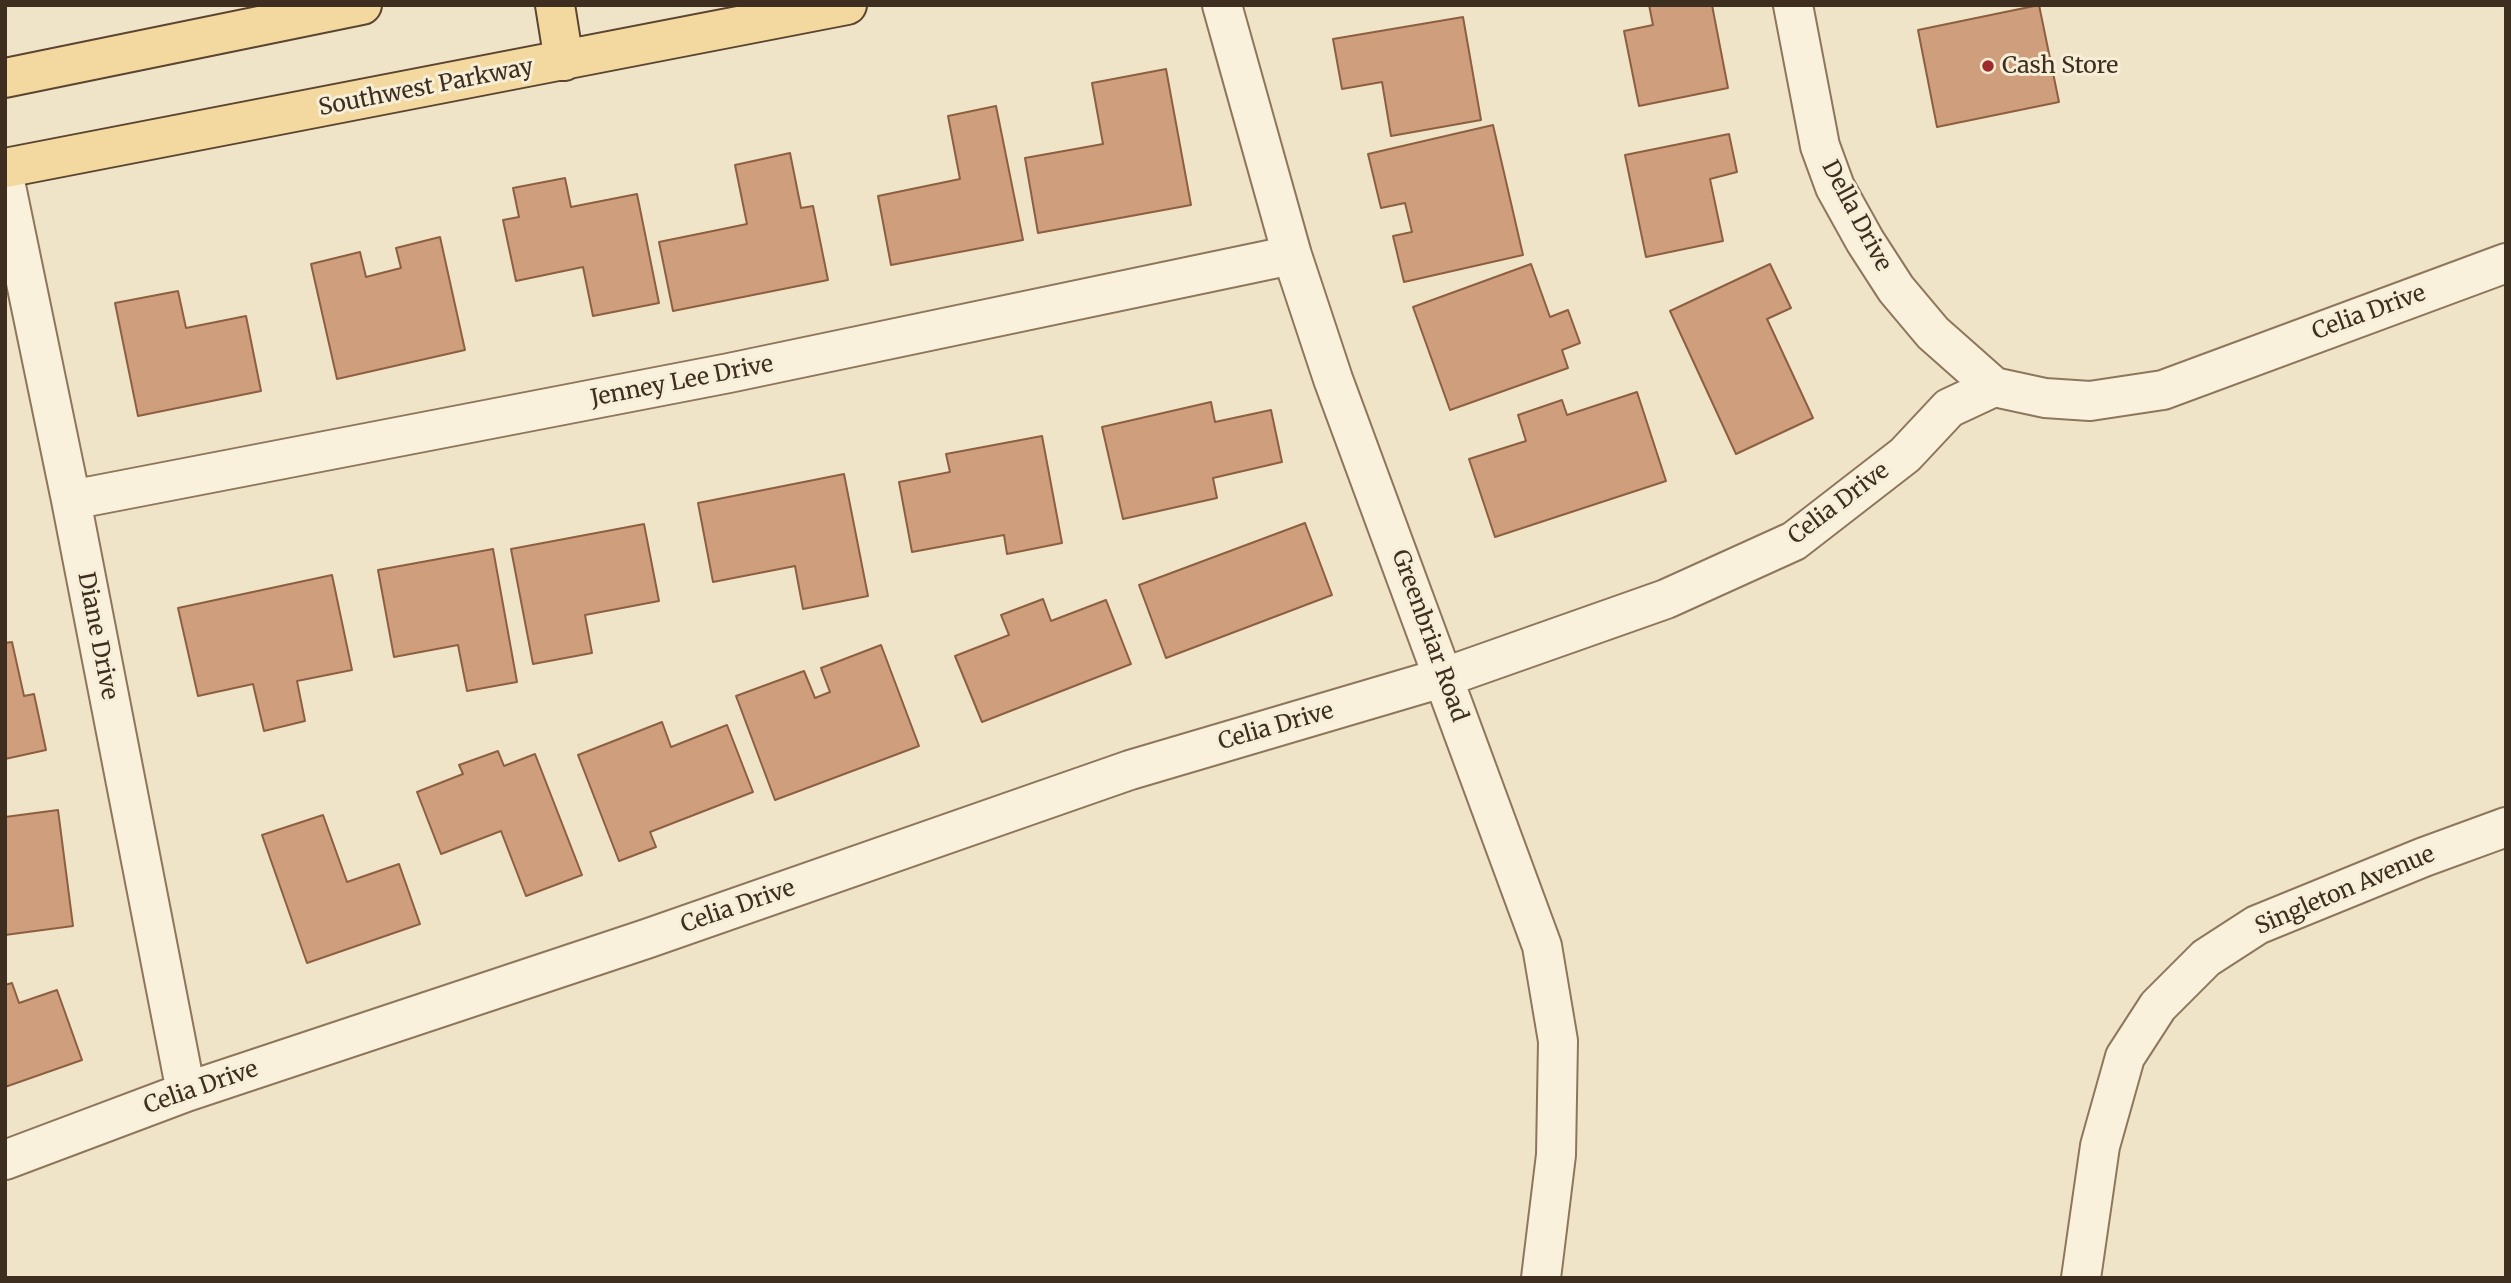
<!DOCTYPE html>
<style>
body{margin:0}
#map{position:relative;width:2511px;height:1283px;overflow:hidden;background:#f0e4c8;font-family:Merriweather,serif}
canvas{display:block}
.frame{position:absolute;inset:0;border:7px solid #3d2e20;pointer-events:none}
</style>
<div id="map">
<canvas width="2511" height="1283"></canvas>
<div class="frame"></div>
</div>
<script>
const g = document.querySelector('canvas').getContext('2d');
g.lineJoin = 'round';
function fill(path, color) {
  g.fillStyle = color;
  g.fill(path, 'evenodd');
}
function toPath(rows) {
  const path = new Path2D();
  for (const r of rows) {
    path.moveTo(r[0], r[1]);
    for (let i = 2; i < r.length; i += 2) path.lineTo(r[i], r[i + 1]);
  }
  return path;
}
function trace(path, color, width, dash) {
  g.strokeStyle = color;
  g.lineWidth = width;
  g.lineCap = dash ? 'butt' : 'round';
  g.setLineDash(dash || []);
  g.stroke(path);
}
function drawText(font, color, halo, rows, align = 'center') {
  g.font = font + ' Merriweather,serif';
  g.lineWidth = 6;
  g.setLineDash([]);
  g.textBaseline = 'middle';
  g.strokeStyle = halo;
  g.fillStyle = color;
  for (const [text, x, y, turn = 0] of rows) {
    g.save();
    g.translate(x, y);
    g.rotate((+turn || 0) * Math.PI / 180);
    g.textAlign = isNaN(turn) ? turn : align;
    if (halo) g.strokeText(text, 0, 0);
    g.fillText(text, 0, 0);
    g.restore();
  }
}
const building = toPath([
 [1649,5,1712,5,1728,88,1639,106,1624,31,1653,25,1649,5],
 [2039,5,2059,102,1937,127,1918,30,2039,5],
 [1463,17,1481,120,1391,136,1382,82,1342,89,1333,39,1463,17],
 [1166,69,1191,205,1038,233,1025,158,1103,144,1092,83,1166,69],
 [996,106,1023,240,891,265,878,196,960,179,948,116,996,106],
 [1493,125,1523,255,1404,282,1393,236,1412,232,1405,203,1381,208,1368,154,1493,125],
 [1729,134,1737,172,1710,179,1723,241,1646,257,1625,155,1729,134],
 [790,153,801,208,813,206,828,280,673,311,659,242,747,224,735,165,790,153],
 [565,178,571,207,637,194,659,303,593,316,583,267,516,281,503,220,519,217,513,188,565,178],
 [440,237,465,350,337,379,311,264,360,252,366,277,401,268,396,248,440,237],
 [1531,264,1550,317,1568,310,1580,343,1562,350,1568,368,1450,410,1413,307,1531,264],
 [1770,264,1791,308,1767,319,1813,418,1736,454,1670,311,1770,264],
 [178,291,186,328,246,316,261,391,138,416,115,303,178,291],
 [1637,392,1666,481,1495,537,1469,459,1526,441,1518,415,1562,400,1567,415,1637,392],
 [1211,402,1215,422,1271,410,1282,462,1213,478,1217,498,1123,519,1102,427,1211,402],
 [1042,436,1062,543,1007,554,1004,535,912,552,899,482,950,472,946,454,1042,436],
 [844,474,868,596,803,609,795,566,713,582,698,503,844,474],
 [1305,523,1332,595,1166,658,1139,585,1305,523],
 [644,524,659,601,585,615,592,653,533,664,511,549,644,524],
 [493,549,517,682,467,691,458,645,394,657,378,570,493,549],
 [332,575,352,670,297,681,305,721,264,731,253,684,198,696,178,608,332,575],
 [1043,599,1051,621,1106,600,1131,664,982,722,955,656,1009,635,1001,615,1043,599],
 [12,642,24,696,34,694,46,750,5,759,5,643,12,642],
 [881,645,919,746,775,800,736,696,804,671,815,698,830,692,821,668,881,645],
 [662,722,671,747,727,725,753,792,650,832,656,847,619,861,578,755,662,722],
 [498,751,504,766,535,754,582,875,526,896,501,831,441,854,417,792,463,774,459,765,498,751],
 [58,810,73,926,5,935,5,817,58,810],
 [323,815,347,882,399,864,420,924,307,963,262,835,323,815],
 [12,983,19,1003,57,990,82,1060,5,1087,5,985,12,983]
]);
const street = toPath([
 [1222,5,1292,255,1333,379,1542,946,1558,1041,1556,1155,1541,1278],
 [1793,5,1820,146,1835,187,1865,241,1896,289,1933,333,1994,387],
 [5,181,71,500,186,1092],
 [71,500,729,373,1292,255],
 [5,1160,186,1092,646,939,1130,770,1445,677,1666,599,1794,541,1905,455,1949,408,1994,387,2045,398,2090,401,2163,390,2506,263],
 [2081,1278,2100,1146,2125,1057,2158,1006,2206,958,2257,925,2424,857,2506,827]
]);
const primary = toPath([
 [555,5,564,61],
 [5,78,362,5],
 [5,168,847,5]
]);
const markers = [
 [1988,66,7,"#9e2a2b"]
];
const poiNames = [
 ["Cash Store",2002,66]
];
const streetNames = [
 ["Southwest Parkway",426,88,-11],
 ["Della Drive",1856,216,62],
 ["Celia Drive",2369,313,-20],
 ["Jenney Lee Drive",682,382,-11],
 ["Celia Drive",1839,504,-37],
 ["Diane Drive",97,636,79],
 ["Greenbriar Road",1429,636,70],
 ["Celia Drive",1276,727,-16],
 ["Singleton Avenue",2345,891,-23],
 ["Celia Drive",738,907,-19],
 ["Celia Drive",201,1088,-19]
];
fill(building, '#cf9f7d');
trace(building, '#8d5f41', 2);
trace(street, '#8d765c', 42);
trace(primary, '#5b4430', 42);
trace(street, '#faf1dc', 38);
trace(primary, '#f3d9a0', 38);
for (const [x, y, r, color] of markers) {
  const dot = new Path2D();
  dot.arc(x, y, r, 0, 2 * Math.PI);
  g.fillStyle = color;
  g.fill(dot);
  trace(dot, '#f7eed8', 2.5);
}
drawText('23px', '#3d2e20', '#f7eed8', poiNames, 'left');
drawText('23px', '#3d2e20', '#f7eed8', streetNames);
</script>
